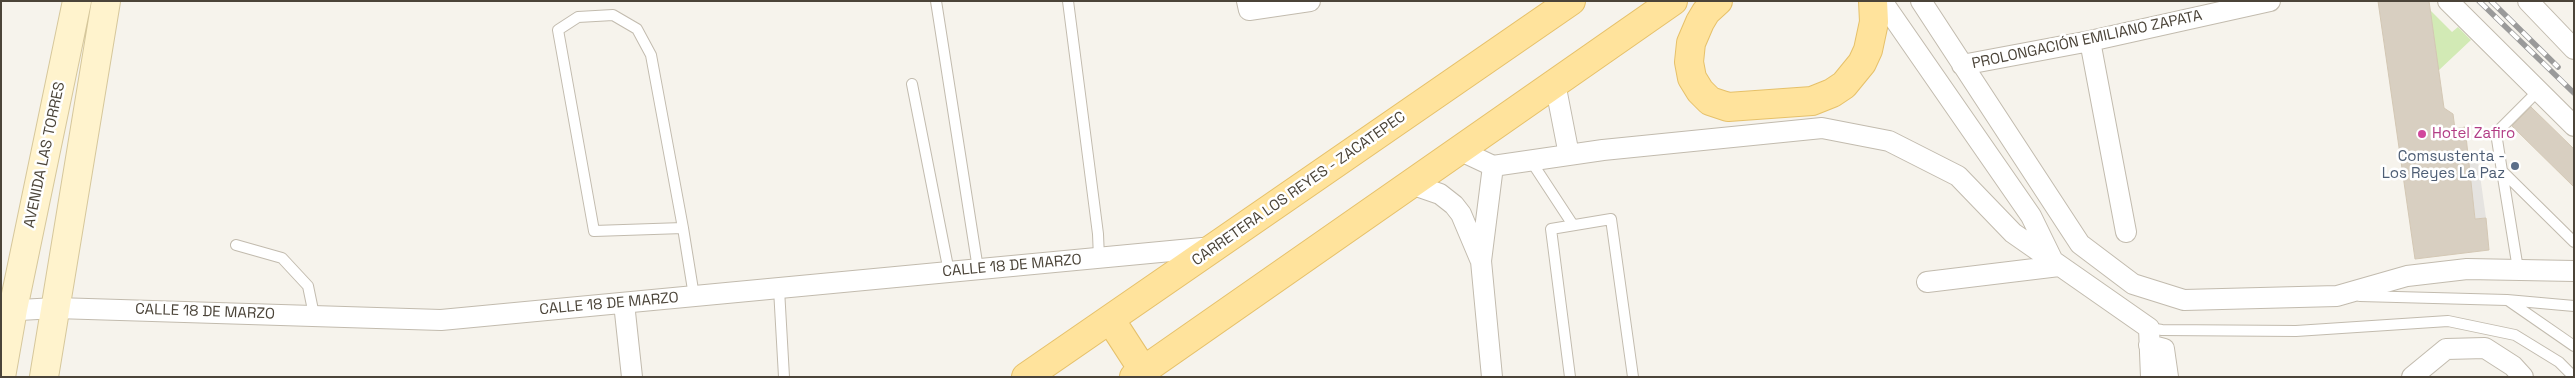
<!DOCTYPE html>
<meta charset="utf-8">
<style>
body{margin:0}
#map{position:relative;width:2575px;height:378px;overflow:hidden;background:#f6f3ec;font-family:"Space Grotesk",sans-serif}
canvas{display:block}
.frame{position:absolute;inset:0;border:2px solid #4b4439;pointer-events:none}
</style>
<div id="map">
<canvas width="2575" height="378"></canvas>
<div class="frame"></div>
</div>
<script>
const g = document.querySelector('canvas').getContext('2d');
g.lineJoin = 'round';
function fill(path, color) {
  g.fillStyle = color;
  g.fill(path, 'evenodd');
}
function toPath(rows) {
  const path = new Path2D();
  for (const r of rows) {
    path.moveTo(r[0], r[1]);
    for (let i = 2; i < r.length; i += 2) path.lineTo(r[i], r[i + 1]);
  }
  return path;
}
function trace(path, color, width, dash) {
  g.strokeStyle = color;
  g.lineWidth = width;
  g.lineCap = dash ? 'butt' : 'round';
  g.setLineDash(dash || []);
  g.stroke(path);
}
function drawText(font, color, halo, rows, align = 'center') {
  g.font = font + ' "Space Grotesk",sans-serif';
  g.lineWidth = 5;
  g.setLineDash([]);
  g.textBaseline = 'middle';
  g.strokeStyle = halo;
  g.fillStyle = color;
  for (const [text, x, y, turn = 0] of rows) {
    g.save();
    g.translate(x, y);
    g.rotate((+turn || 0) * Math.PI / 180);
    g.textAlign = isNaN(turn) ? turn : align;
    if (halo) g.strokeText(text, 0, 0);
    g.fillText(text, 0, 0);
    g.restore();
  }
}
const green = toPath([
 [2430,10,2452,32,2458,27,2471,40,2438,71]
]);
const parking = toPath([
 [2477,154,2486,218,2475,219,2467,155]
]);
const building = toPath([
 [2378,1,2429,1,2444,108,2453,114,2455,129,2465,127,2475,219,2486,218,2489,250,2415,259,2378,1],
 [2531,107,2574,149,2574,187,2512,126,2531,107]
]);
const lane = toPath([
 [936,1,978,269],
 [1068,1,1098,234,1099,258],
 [912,84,949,272],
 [2538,91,2496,133,2502,171,2574,242],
 [1531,161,1573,225],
 [2502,171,2518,269],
 [683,228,594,231,558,30,578,17,613,15,637,29,651,55,683,228,694,296],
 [236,245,282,258,308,286,314,315],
 [779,289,784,377],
 [2360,296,2507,300,2574,306],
 [2509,301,2574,346],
 [2149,328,2162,330,2296,331,2448,321,2515,335,2559,362,2574,377],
 [1570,377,1551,229,1611,219,1633,377]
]);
const street = toPath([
 [1247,1,1249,10,1310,1],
 [1882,1,2031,216,2052,259],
 [1921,1,2080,244,2133,284,2184,300,2337,296,2407,276,2467,269,2574,271],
 [2448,1,2574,126],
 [2528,1,2574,49],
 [2090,41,2126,232],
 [1962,65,2090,41,2270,1],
 [1555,83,1569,155],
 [1459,150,1493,166,1603,150,1822,128,1889,141,1958,176,2013,233,2149,328,2151,377],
 [1411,184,1440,194,1454,205,1461,214,1480,259],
 [1927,282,2059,266],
 [624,303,632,377],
 [1,311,56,308,441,320,1213,247],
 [2149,345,2164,349,2168,377],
 [1492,377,1481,261,1493,166],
 [2412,377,2446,349,2485,348,2513,366,2523,377]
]);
const secondary = toPath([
 [1,377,13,309,77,1],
 [44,377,106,1]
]);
const primary = toPath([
 [1718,1,1706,12,1700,22,1691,43,1689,62,1692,78,1700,91,1710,101,1728,107,1812,101,1832,93,1844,85,1862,63,1868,50,1874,22,1873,1],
 [1110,319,1143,370],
 [1026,377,1571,1],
 [1134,377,1673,1]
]);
const rail = toPath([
 [2479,1,2574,93],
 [2491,1,2558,67]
]);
const markers = [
 [2422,134,5,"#d1479c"],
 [2515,166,5,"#5c6f8a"]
];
const streetNames = [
 ["PROLONGACIÓN EMILIANO ZAPATA",2087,40,-12],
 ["AVENIDA LAS TORRES",45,155,-78],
 ["CARRETERA LOS REYES - ZACATEPEC",1299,189,-35],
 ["CALLE 18 DE MARZO",1012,266,-5],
 ["CALLE 18 DE MARZO",609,304,-5],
 ["CALLE 18 DE MARZO",205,312,2]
];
const hotelNames = [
 ["Hotel Zafiro",2432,134]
];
const serviceNames = [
 ["Comsustenta -",2505,157],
 ["Los Reyes La Paz",2505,174]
];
fill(green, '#d2eab5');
fill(parking, '#e5e3e0');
fill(building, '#d8cfc1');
trace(building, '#d3c7b4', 1);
trace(lane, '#c2bbae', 12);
trace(street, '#c2bbae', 22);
trace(secondary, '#d6c79b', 30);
trace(primary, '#e6c16a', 30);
trace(lane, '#fff', 10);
trace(street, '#fff', 20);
trace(secondary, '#fff3cd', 28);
trace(primary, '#ffe39c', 28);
trace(rail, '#9a9a9a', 5.5);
trace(rail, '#fff', 4, [11]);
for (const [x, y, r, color] of markers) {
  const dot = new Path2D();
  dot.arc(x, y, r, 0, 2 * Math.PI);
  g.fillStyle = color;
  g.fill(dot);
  trace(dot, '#fff', 2);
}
drawText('15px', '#4b4439', '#fff', streetNames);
drawText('15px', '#b23c85', '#fff', hotelNames, 'left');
drawText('15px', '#4e5e75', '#fff', serviceNames, 'right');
</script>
